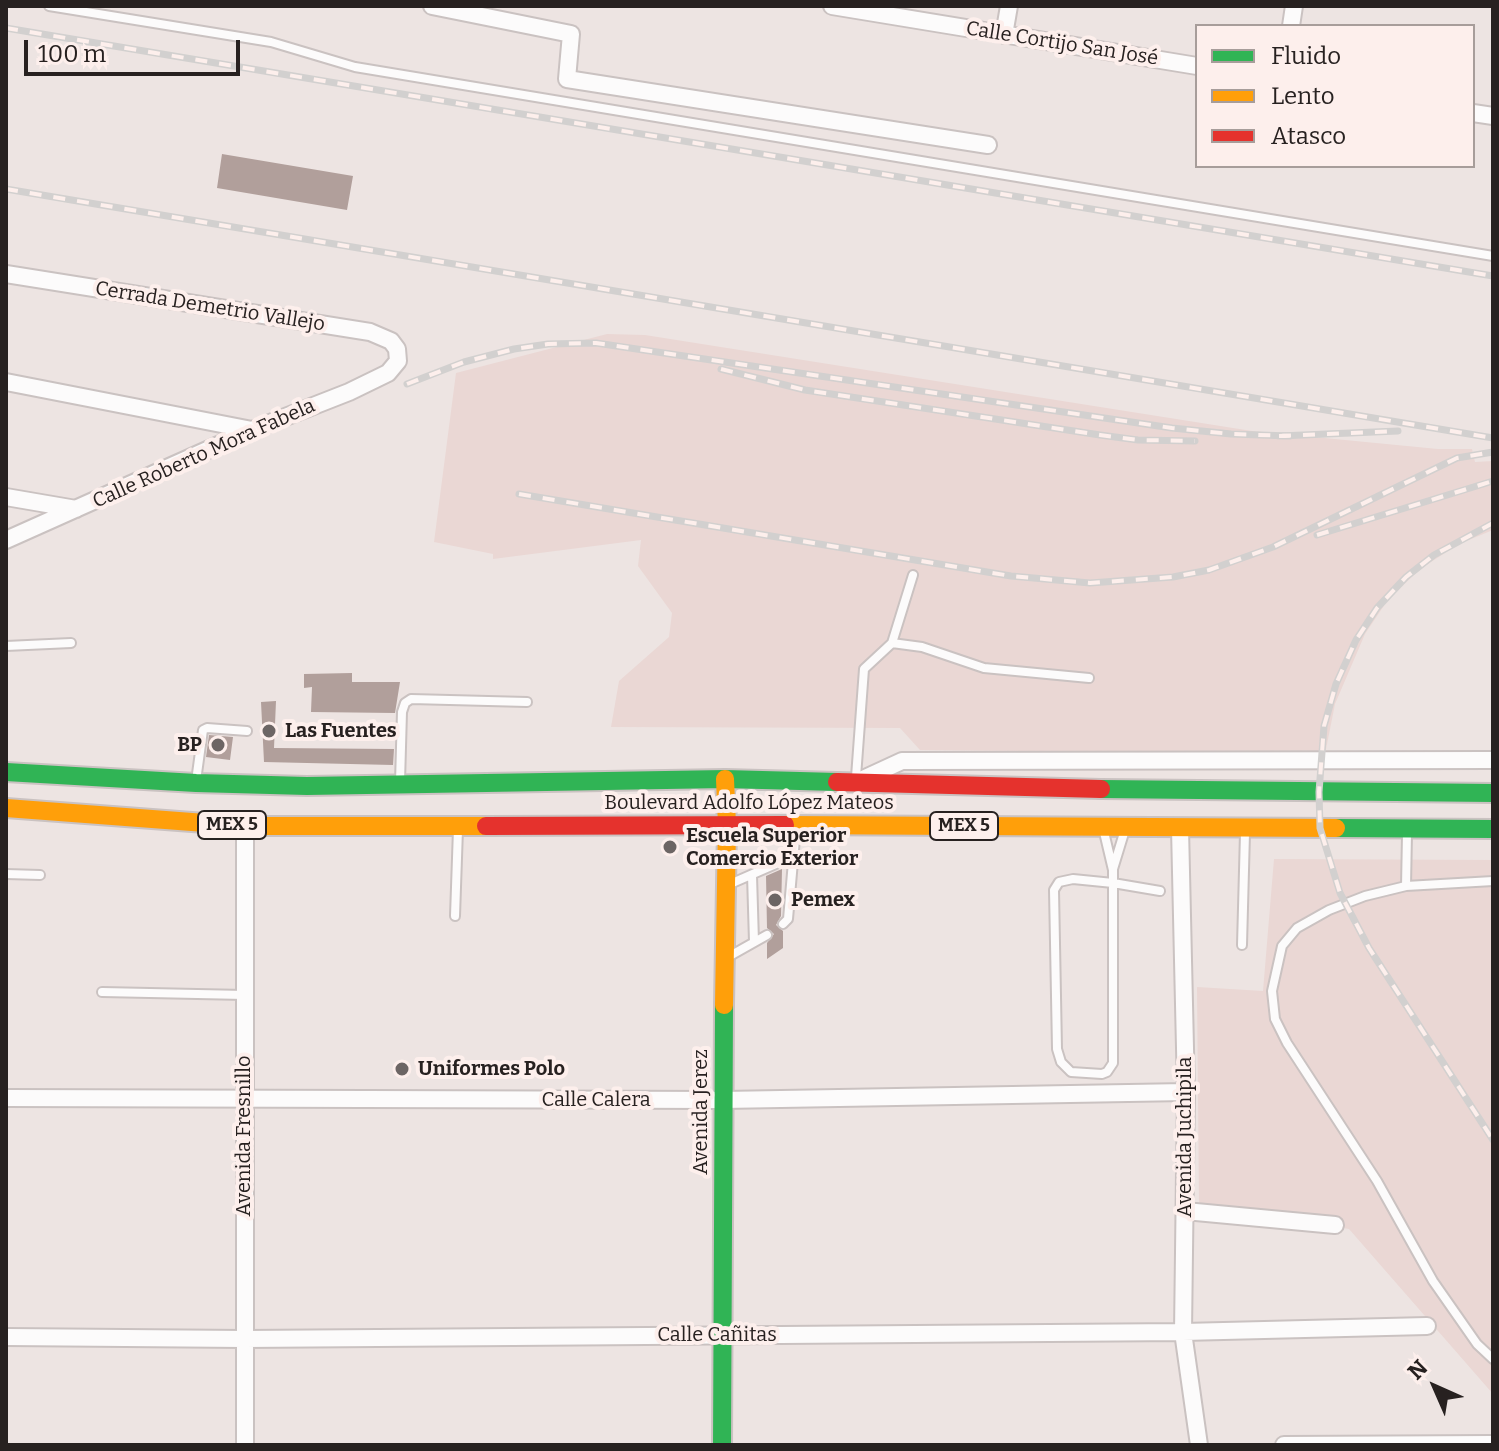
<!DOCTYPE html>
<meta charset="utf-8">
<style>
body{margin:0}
#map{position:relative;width:1499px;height:1451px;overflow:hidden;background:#ede4e2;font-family:Bitter,serif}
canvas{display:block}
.frame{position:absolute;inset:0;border:8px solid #272120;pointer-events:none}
.legend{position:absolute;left:1195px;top:24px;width:280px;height:144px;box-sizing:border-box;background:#fdefec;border:2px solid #a79d9a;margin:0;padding:10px 14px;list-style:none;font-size:24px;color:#272120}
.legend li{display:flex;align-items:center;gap:16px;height:40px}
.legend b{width:40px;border:2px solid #a79d9a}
.north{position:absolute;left:1395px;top:1347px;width:80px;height:80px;-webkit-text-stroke:6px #fdefec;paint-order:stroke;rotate:315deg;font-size:22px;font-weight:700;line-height:32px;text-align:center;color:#272120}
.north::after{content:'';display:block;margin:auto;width:28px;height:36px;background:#272120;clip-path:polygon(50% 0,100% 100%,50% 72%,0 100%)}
.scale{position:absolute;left:24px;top:40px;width:216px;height:36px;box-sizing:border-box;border:4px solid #272120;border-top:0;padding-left:10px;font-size:24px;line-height:28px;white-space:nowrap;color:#272120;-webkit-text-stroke:6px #fdefec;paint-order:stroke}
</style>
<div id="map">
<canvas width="1499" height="1451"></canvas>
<div class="frame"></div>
<ul class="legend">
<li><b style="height:10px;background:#30b455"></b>Fluido</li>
<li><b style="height:10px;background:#ff9f0a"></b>Lento</li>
<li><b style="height:10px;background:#e5322d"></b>Atasco</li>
</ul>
<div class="north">N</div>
<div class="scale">100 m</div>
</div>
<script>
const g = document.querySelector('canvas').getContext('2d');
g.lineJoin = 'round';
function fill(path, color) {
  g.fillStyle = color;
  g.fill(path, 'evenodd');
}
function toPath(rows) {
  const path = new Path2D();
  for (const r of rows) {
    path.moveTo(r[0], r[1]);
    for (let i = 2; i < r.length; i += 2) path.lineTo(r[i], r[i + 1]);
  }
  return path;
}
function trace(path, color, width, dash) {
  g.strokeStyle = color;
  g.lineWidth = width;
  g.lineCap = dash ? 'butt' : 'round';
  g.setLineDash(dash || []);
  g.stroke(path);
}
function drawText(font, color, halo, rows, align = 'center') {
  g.font = font + ' Bitter,serif';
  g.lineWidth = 8;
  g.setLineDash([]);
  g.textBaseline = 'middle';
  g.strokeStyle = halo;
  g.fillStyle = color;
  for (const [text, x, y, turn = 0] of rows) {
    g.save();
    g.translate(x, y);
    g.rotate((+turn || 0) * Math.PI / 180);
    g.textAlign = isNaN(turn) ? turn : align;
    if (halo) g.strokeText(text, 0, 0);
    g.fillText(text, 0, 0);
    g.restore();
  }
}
const built = toPath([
 [607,334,645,335,1252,431,1438,449,1472,449,1475,462,1493,461,1493,530,1459,544,1420,569,1387,601,1365,634,1335,704,1325,754,920,750,900,728,611,727,619,681,669,637,672,613,638,566,641,540,493,559,493,554,434,542,456,373],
 [1274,859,1493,860,1493,1394,1349,1229,1199,1204,1197,987,1263,991]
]);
const building = toPath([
 [222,154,353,176,347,210,217,188],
 [352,673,352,682,400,682,395,713,311,712,312,687,304,688,304,674],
 [276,701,274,748,394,749,393,765,264,762,261,702],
 [209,735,233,737,230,760,206,757],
 [782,869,781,916,776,925,783,931,783,948,767,959,767,943,774,934,767,928,766,876]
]);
const lane = toPath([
 [49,6,271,42,355,67,1493,256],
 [913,575,892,643,922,647,984,668,1089,678],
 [6,646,71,643],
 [856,777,864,669,892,643],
 [196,781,203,730,207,728,247,731],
 [400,782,402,712,405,703,411,699,527,702],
 [1104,832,1113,870,1113,883,1073,879,1059,882,1054,890,1057,1049,1061,1062,1071,1072,1102,1074,1107,1072,1113,1063,1113,883,1160,891],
 [1113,869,1124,833],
 [6,874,40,875],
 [752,875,754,942],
 [1493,881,1406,886,1365,896,1329,910,1297,928,1282,946,1272,991,1275,1019,1287,1043,1377,1181,1433,1281,1477,1344,1493,1359],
 [730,884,794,856],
 [1406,886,1407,834],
 [455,916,458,829],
 [783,924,788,919,796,827],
 [1242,945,1245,833],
 [728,957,767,935],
 [102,992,245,995]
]);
const street = toPath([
 [432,6,571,34,567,79,988,145],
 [832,6,1197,66],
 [1291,26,1294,6],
 [1004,35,1009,6],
 [1473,113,1493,116],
 [6,274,370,332,391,341,397,349,398,361,388,373,349,392,252,430,6,540],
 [6,382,252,430],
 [6,497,76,509],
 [863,779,902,761,1493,760],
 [245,826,245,1445],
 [1180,828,1186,1092,1183,1332,1199,1445],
 [6,1098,723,1100,1186,1092],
 [1185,1211,1335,1225],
 [6,1337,244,1339,1183,1332,1427,1326],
 [1284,1445,1493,1444]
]);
const fast = toPath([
 [6,772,196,783,307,786,725,779,837,782],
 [1101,789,1493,793],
 [1336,828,1493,829],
 [722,1445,724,1005]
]);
const slow = toPath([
 [6,808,245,826,486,826],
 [785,825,1336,828],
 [724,1005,727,825,725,779]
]);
const jam = toPath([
 [837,782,1101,789],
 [486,826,785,825]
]);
const rail = toPath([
 [6,28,1493,276],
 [6,189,1493,438],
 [721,369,805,390,1100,435,1138,440,1195,441],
 [407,384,464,362,514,349,548,344,596,343,1172,428,1231,434,1290,436],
 [1279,436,1398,431],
 [519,494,1011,576,1090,583,1173,577,1209,570,1273,547,1457,458,1493,452],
 [1493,523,1434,555,1406,577,1377,608,1356,640,1336,684,1324,726,1319,792,1320,828,1340,893,1369,948,1493,1140],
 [1317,535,1493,481]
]);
const markers = [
 [269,731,8,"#6c6564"],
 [218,745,8,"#6c6564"],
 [670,847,8,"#6c6564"],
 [775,900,8,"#6c6564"],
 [402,1069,8,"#6c6564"]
];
const shields = [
 [232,825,68],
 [964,826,68]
];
const shieldNames = [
 ["MEX 5",232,825],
 ["MEX 5",964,826]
];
const streetNames = [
 ["Calle Cortijo San José",1062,44,9],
 ["Cerrada Demetrio Vallejo",210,307,9],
 ["Calle Roberto Mora Fabela",204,454,-24],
 ["Boulevard Adolfo López Mateos",749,803],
 ["Calle Calera",596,1100],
 ["Avenida Jerez",701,1112,-90],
 ["Avenida Fresnillo",244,1136,-90],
 ["Avenida Juchipila",1185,1137,-90],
 ["Calle Cañitas",717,1335]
];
const poiNames = [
 ["Las Fuentes",285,731],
 ["BP",202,745,"right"],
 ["Escuela Superior",686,836],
 ["Comercio Exterior",686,859],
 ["Pemex",791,900],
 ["Uniformes Polo",418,1069]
];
fill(built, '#ead7d4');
fill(building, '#b19f9b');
trace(lane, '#cac2c1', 12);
trace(street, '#cac2c1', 20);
trace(fast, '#cac2c1', 22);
trace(slow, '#cac2c1', 22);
trace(jam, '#cac2c1', 22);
trace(lane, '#fcfbfb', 8);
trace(street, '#fcfbfb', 16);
trace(fast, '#30b455', 18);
trace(slow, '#ff9f0a', 18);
trace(jam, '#e5322d', 18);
trace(rail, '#d2d0cf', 7);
trace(rail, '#fdefec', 4, [12]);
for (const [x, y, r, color] of markers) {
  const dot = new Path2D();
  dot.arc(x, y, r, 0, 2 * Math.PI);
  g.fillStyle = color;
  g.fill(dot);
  trace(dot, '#fdefec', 3);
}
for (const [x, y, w] of shields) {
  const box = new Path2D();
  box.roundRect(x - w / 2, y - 14, w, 28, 6);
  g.fillStyle = '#fdefec';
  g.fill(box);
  trace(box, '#272120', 2);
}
drawText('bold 18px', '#272120', null, shieldNames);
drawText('20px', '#272120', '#fdefec', streetNames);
drawText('bold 20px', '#272120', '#fdefec', poiNames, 'left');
</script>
